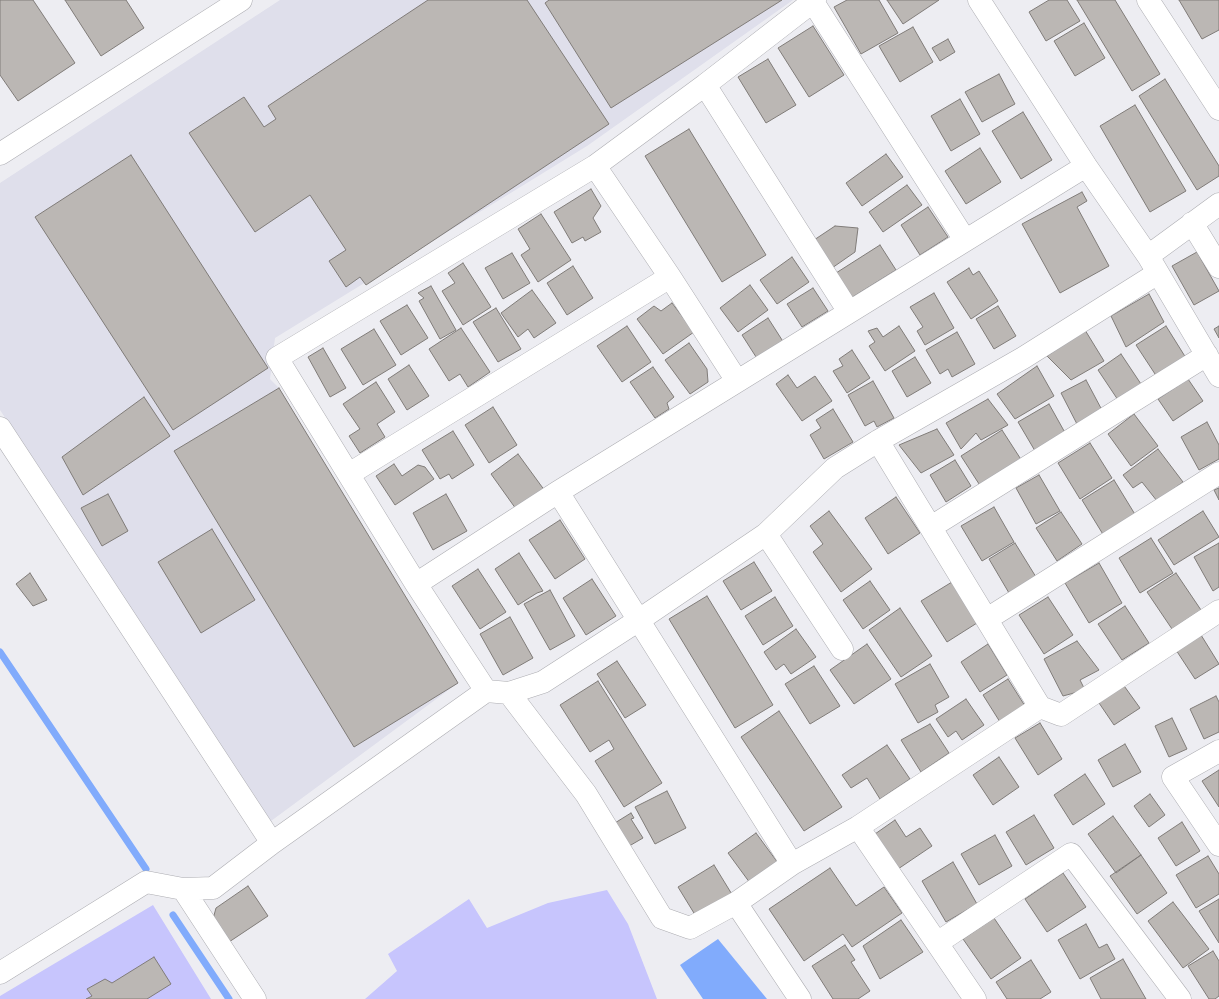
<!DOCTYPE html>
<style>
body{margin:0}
canvas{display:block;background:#ededf2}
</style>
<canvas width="1219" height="999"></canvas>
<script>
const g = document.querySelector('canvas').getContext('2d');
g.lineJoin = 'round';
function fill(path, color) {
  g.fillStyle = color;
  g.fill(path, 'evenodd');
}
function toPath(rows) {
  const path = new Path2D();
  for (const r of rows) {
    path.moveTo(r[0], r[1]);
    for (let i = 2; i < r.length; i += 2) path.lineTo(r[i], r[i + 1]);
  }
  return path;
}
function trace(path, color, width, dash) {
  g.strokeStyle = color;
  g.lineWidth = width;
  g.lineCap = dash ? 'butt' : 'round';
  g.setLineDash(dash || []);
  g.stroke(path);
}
const built = toPath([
 [280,0,793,0,587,146,275,338,270,379,279,388,458,683,271,821,0,410,0,183]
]);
const green = toPath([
 [607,890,628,924,657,999,365,999,397,971,388,954,469,899,487,928,548,903],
 [153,905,211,999,0,999,0,996]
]);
const water = toPath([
 [718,939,767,999,703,999,680,965]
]);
const stream = toPath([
 [0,652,146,869],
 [173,915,229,999]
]);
const building = toPath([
 [0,0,33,0,75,63,18,101,0,75,0,0],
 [65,0,126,0,144,28,101,56,65,0],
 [428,0,527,0,609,124,366,285,360,277,346,287,329,261,346,250,310,195,255,232,189,133,244,97,264,127,276,119,268,106,428,0],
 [549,0,782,0,611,108,545,3,549,0],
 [847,0,879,0,898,33,861,54,834,7,847,0],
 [887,0,939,0,903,24,887,0],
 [1049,0,1067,0,1080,21,1046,41,1029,12,1049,0],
 [1077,0,1115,0,1160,74,1132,91,1077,0],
 [1179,0,1219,0,1219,30,1202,39,1179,0],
 [1084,23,1105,58,1075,76,1054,41,1084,23],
 [813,26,844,75,809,97,778,48,813,26],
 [913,27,933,62,900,82,879,46,913,27],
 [948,39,955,52,940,61,932,48,948,39],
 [768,59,796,105,766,123,738,77,768,59],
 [999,74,1015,104,982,122,965,92,999,74],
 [1165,79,1219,166,1219,176,1197,190,1139,96,1165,79],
 [960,99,980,134,951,151,931,116,960,99],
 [1135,105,1186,191,1150,212,1100,126,1135,105],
 [1023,112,1052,160,1021,179,992,131,1023,112],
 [689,129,766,255,722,282,645,156,689,129],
 [980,148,1001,182,966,204,945,171,980,148],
 [886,154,903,177,862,206,846,183,886,154],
 [131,155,268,368,173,430,35,217,131,155],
 [907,185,922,205,883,232,869,212,907,185],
 [591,189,601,206,593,218,601,232,585,241,583,237,572,243,554,212,591,189],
 [1082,192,1087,201,1077,207,1109,266,1060,293,1022,224,1082,192],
 [928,207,948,237,920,255,901,225,928,207],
 [541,214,571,260,538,282,521,255,530,249,518,229,541,214],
 [835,226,858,228,855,252,832,268,814,240,835,226],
 [880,245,896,270,851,298,836,273,880,245],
 [1197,252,1219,291,1194,305,1172,266,1197,252],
 [512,253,530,283,503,299,485,268,512,253],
 [792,257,809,282,777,304,760,280,792,257],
 [463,263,491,307,463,325,442,291,455,283,448,273,463,263],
 [573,266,593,298,567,315,547,283,573,266],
 [969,268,973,275,979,271,998,301,971,319,947,282,969,268],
 [750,285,768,310,738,332,720,308,750,285],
 [431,286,456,330,440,339,419,301,424,298,418,293,431,286],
 [813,288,828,311,802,327,787,304,813,288],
 [532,290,556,323,534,338,528,329,518,337,501,313,532,290],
 [934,293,954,328,925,345,917,331,923,327,910,307,934,293],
 [1149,294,1164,322,1126,347,1111,316,1149,294],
 [672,303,694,332,663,354,637,319,654,306,661,311,672,303],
 [407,305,428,338,401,355,380,321,407,305],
 [998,306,1016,336,994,349,976,319,998,306],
 [496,308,521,349,498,362,473,322,496,308],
 [768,318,784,343,758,360,742,335,768,318],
 [627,326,651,362,622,382,597,346,627,326],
 [899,326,915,351,885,371,869,346,875,342,868,331,877,328,883,337,899,326],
 [1166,326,1186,358,1157,377,1136,345,1166,326],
 [1219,326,1219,338,1214,329,1219,326],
 [461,328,490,372,468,387,460,374,449,381,429,349,461,328],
 [374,329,396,365,363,385,341,349,374,329],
 [1085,330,1104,361,1071,380,1047,356,1085,330],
 [957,332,975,364,952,377,948,369,940,374,926,350,957,332],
 [689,343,707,369,708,382,690,394,665,360,689,343],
 [323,348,346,388,330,397,308,357,323,348],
 [852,350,870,378,847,393,833,371,843,366,839,359,852,350],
 [1121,354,1141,384,1118,400,1098,370,1121,354],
 [915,357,931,383,907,397,892,371,915,357],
 [409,365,429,396,407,410,388,379,409,365],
 [1037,366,1054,396,1015,419,997,394,1037,366],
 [653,367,674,397,667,403,669,409,655,418,630,382,653,367],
 [788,375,797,388,815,376,832,401,802,421,776,384,788,375],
 [1188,379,1203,401,1173,421,1158,399,1188,379],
 [1086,380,1103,412,1078,426,1061,393,1086,380],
 [873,381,894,418,877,427,874,421,865,426,848,395,873,381],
 [376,382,395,412,377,424,385,437,360,453,349,436,360,429,343,404,376,382],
 [279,388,458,683,354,747,174,451,279,388],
 [144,397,170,436,83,495,62,457,144,397],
 [988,399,1008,425,981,440,976,433,961,449,946,423,988,399],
 [1049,404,1068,438,1038,456,1018,422,1049,404],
 [493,407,517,445,489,463,465,425,493,407],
 [833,409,853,442,824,459,810,435,821,428,816,420,833,409],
 [1134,414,1158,446,1131,466,1108,434,1134,414],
 [1207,422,1219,445,1219,459,1199,470,1181,437,1207,422],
 [937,429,954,455,921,473,899,445,937,429],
 [1002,430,1022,461,981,487,961,456,1002,430],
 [453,431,474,465,452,479,449,474,440,479,422,450,453,431],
 [1090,443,1112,478,1080,499,1058,463,1090,443],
 [1158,449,1183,482,1157,501,1142,482,1133,488,1123,475,1158,449],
 [518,454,545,491,516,509,491,474,518,454],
 [955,460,971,486,946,502,930,475,955,460],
 [394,464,402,476,418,465,425,467,434,479,395,505,376,476,394,464],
 [1039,475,1060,511,1036,524,1016,488,1039,475],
 [1114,480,1136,516,1104,536,1082,500,1114,480],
 [1219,488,1219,500,1214,490,1219,488],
 [108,494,128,531,102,546,81,508,108,494],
 [446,494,467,531,433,550,413,513,446,494],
 [896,497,920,533,888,554,865,518,896,497],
 [994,507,1014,542,982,561,961,526,994,507],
 [829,511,872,569,841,592,813,552,823,544,810,526,829,511],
 [1203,511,1219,537,1174,565,1158,540,1203,511],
 [1061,512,1082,544,1057,561,1036,528,1061,512],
 [560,520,585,559,555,579,529,540,560,520],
 [212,529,255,600,201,633,158,562,212,529],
 [1151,538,1173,573,1140,593,1119,558,1151,538],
 [1015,543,1036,577,1009,593,989,559,1015,543],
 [1219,543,1219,587,1213,591,1194,557,1219,543],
 [519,553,543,591,537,593,518,605,495,569,519,553],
 [754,562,772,591,741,610,723,581,754,562],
 [1099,563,1122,603,1089,623,1065,583,1099,563],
 [478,569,506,612,480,629,452,586,478,569],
 [30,573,47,600,33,606,16,584,30,573],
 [1176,573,1201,610,1172,629,1147,592,1176,573],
 [592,579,616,616,586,635,563,598,592,579],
 [870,581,890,610,863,629,843,600,870,581],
 [952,582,977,623,947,642,921,601,952,582],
 [550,590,575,636,550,650,524,604,550,590],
 [707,596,773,705,735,728,669,619,707,596],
 [775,597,793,626,763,645,745,616,775,597],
 [1048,597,1073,635,1044,654,1019,615,1048,597],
 [1125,606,1149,643,1122,660,1098,624,1125,606],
 [900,608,932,656,901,677,869,630,900,608],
 [510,617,533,658,503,675,480,634,510,617],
 [796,629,816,657,791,674,784,664,776,670,764,652,796,629],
 [1201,635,1219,664,1195,679,1176,650,1201,635],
 [1077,641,1099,670,1080,680,1085,690,1063,696,1044,659,1077,641],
 [867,644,891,679,854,704,830,670,867,644],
 [988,644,1007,675,980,692,961,662,988,644],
 [617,661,646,705,625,718,597,674,617,661],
 [930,664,949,697,935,705,938,712,918,723,895,684,930,664],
 [814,666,840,706,810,724,785,684,814,666],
 [1008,679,1025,706,1000,722,983,695,1008,679],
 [598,681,662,783,624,807,595,761,614,749,609,740,590,752,560,705,598,681],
 [1122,683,1140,708,1114,725,1097,700,1122,683],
 [1216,696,1219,702,1219,732,1204,739,1190,709,1216,696],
 [966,699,984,725,962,740,956,731,948,737,936,719,966,699],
 [779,711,842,807,804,831,741,737,779,711],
 [1172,718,1187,749,1169,757,1155,726,1172,718],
 [1040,723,1062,759,1038,775,1015,738,1040,723],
 [930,724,949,753,921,772,901,740,930,724],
 [1125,744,1141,772,1113,787,1098,760,1125,744],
 [887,745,910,779,880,799,867,778,851,788,842,775,887,745],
 [999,757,1019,787,993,805,973,775,999,757],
 [1219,770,1219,807,1202,781,1219,770],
 [1085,774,1105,804,1073,825,1054,795,1085,774],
 [667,791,686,828,655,844,635,807,667,791],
 [1150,794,1165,815,1149,827,1134,806,1150,794],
 [631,813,634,818,631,819,643,838,624,849,610,826,631,813],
 [1034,815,1054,848,1026,865,1006,832,1034,815],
 [1113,816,1141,855,1116,873,1088,834,1113,816],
 [895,820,906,837,920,828,932,846,898,869,875,834,895,820],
 [1182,822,1200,851,1176,866,1158,838,1182,822],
 [756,833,778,863,750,883,728,853,756,833],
 [995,835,1012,866,979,885,961,854,995,835],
 [1141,855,1167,893,1137,914,1110,876,1141,855],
 [1208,856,1219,874,1219,894,1196,908,1176,875,1208,856],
 [953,862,977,904,946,922,922,881,953,862],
 [714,865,733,896,697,918,678,887,714,865],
 [830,868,856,906,884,887,902,913,852,947,843,934,804,961,769,909,830,868],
 [1063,873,1086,907,1047,932,1025,899,1063,873],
 [248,886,268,916,229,942,213,919,216,908,248,886],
 [1219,899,1219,943,1199,911,1219,899],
 [1173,902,1209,949,1183,968,1148,921,1173,902],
 [994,918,1021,958,991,979,963,939,994,918],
 [901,920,923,952,880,979,863,946,901,920],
 [1086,924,1099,948,1107,944,1115,959,1080,979,1058,940,1086,924],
 [845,945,855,960,851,962,870,991,858,999,833,999,812,966,845,945],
 [1213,951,1219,961,1219,996,1215,999,1209,999,1188,966,1213,951],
 [154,957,171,984,147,999,86,999,92,996,87,989,105,979,112,983,154,957],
 [1123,959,1146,999,1101,999,1090,978,1123,959],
 [1031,960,1051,992,1040,999,1007,999,996,982,1031,960]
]);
const minor = toPath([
 [979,0,1086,166,1148,256,1219,376],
 [1148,0,1219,109],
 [813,2,965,240],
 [705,85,849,312],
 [0,154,241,0],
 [595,166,670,277,737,381],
 [1192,223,1219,267],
 [1148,256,1219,204],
 [0,428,272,843],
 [878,441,1040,707,1061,715,1219,611],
 [349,474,670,277],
 [558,492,792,864],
 [931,527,1207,355],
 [766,534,842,649],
 [416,584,558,492,1086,166],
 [987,619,1219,473],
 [486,691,416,584,277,358,595,166,705,85,815,0],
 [509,693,586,794,662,918,690,928,736,903,792,864,858,827,1040,707],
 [1219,751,1173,777,1219,845],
 [858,827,975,999],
 [183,889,255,999],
 [736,903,800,999],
 [937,943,1071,854,1180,999],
 [0,973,146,882,183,889,213,888,272,843,486,691,509,693,543,682,639,620,766,534,835,468,878,441,1023,358,1158,273]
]);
fill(built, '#dfdfeb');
fill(green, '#c7c5fd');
fill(water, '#81abfc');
trace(stream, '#81abfc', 7);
fill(building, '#bbb7b4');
trace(building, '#807c79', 1);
trace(minor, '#adadb2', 23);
trace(minor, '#fff', 22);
</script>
